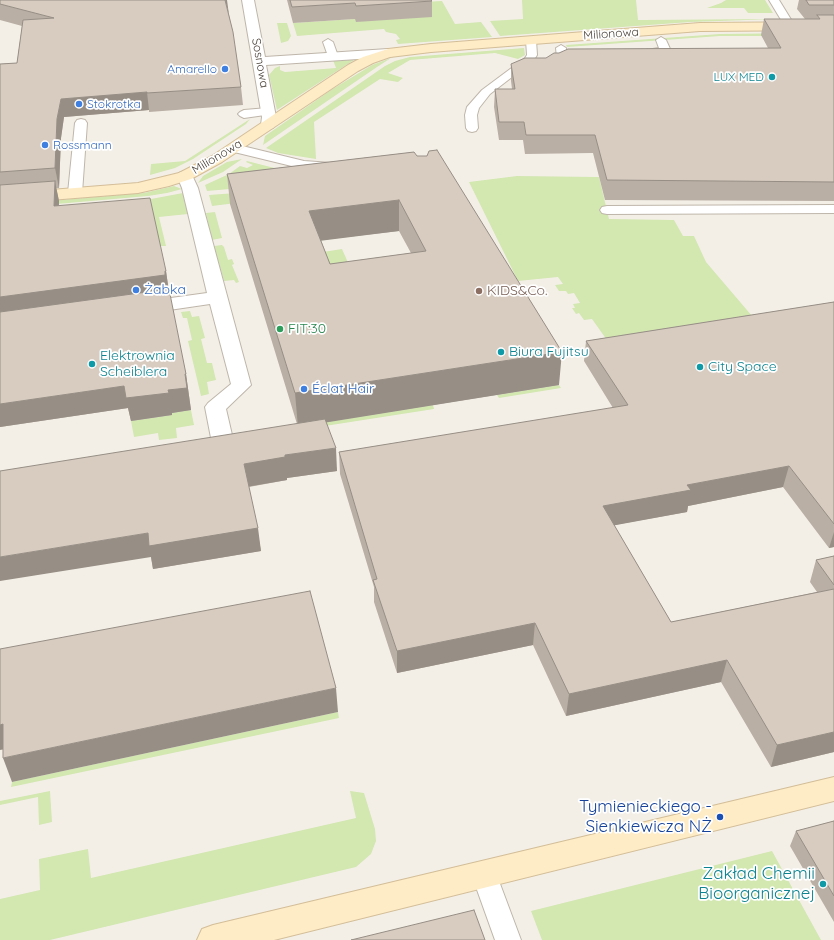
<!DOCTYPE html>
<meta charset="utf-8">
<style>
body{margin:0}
canvas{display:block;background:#f3efe7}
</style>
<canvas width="834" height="940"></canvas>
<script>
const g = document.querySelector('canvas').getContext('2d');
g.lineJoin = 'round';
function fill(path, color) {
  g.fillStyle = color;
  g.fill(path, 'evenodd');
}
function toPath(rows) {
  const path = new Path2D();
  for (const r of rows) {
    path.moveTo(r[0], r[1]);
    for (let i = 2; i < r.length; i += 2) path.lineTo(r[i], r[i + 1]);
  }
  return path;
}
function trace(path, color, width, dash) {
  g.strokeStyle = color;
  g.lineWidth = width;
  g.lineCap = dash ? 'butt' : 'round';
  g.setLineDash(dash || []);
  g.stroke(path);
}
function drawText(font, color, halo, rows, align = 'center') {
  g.font = font + ' Quicksand,sans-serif';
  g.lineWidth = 3.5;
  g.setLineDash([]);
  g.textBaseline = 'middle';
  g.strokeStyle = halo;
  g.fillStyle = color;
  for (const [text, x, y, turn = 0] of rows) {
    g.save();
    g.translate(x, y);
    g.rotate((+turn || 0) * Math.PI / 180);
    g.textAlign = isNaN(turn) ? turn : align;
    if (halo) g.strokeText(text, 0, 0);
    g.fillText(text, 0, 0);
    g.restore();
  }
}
const green = toPath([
 [522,0,636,0,638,20,776,19,690,22,500,36,490,21,523,19],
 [726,0,765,0,773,13,748,13,744,8,707,8,721,3],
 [442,1,455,24,481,22,492,37,398,44,396,40,400,39,396,34,386,32,384,29,297,36,293,23,355,19,357,22,423,2],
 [277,23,287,23,291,36,288,41,281,43],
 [802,33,811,36,720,36,567,47,566,45,720,34],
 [524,48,525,55,518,59,495,53,410,60,388,73,403,78,398,82,380,79,314,122,316,159,278,153,266,148,385,66,395,61,410,57],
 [357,58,283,106,277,110,269,75,275,68,280,66,280,70,285,72,336,68,333,60],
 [391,58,377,67,263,145,265,136,331,90,372,65],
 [250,119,246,124,193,159,175,168,150,175,151,164,185,161],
 [242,159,223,172,198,183,203,176,227,162],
 [247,161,294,173,298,183,207,191,205,185,229,174,240,166,247,168,253,165,246,162],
 [517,176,599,177,609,219,674,220,683,236,694,236,706,262,764,330,609,343,592,319,584,320,579,313,576,314,572,308,575,308,573,304,580,303,574,293,568,294,566,291,559,291,555,285,563,284,558,277,518,281,469,182],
 [174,186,182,189,167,193,148,196,0,209,0,205,144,193],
 [289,189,293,196,212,206,209,195],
 [183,193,188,214,159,217,166,246,159,246,0,212,151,199],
 [215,212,222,238,212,240,206,213],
 [222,245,224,247,228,260,232,259,234,264,232,265,239,282,236,283,234,280,224,281,214,246],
 [342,249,350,267,330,270,323,252],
 [190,311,192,317,199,316,205,338,201,339,207,363,212,363,216,380,207,382,209,394,201,396,188,341,192,340,187,318,183,318,181,312],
 [559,385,561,388,499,398,497,395],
 [433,405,434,409,248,438,246,435],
 [191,410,194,425,176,428,177,438,159,440,158,433,134,437,131,421,172,415,172,413],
 [338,712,339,718,11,787,12,782],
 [50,791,52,822,39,825,38,797,0,805,0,801],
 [350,791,364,793,375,829,376,841,371,854,356,867,50,940,0,940,0,899,40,890,39,859,88,849,91,878,356,818],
 [772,851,821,940,542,940,531,911]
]);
const lane = toPath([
 [769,0,779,0,795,26,794,28,786,28,769,0],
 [531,37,536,40,537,55,534,60,490,94,479,108,477,115,478,128,476,131,472,132,468,131,466,128,465,115,467,107,482,90,525,58,527,55,526,40,531,37],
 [661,37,666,40,671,51,670,53,640,55,639,53,640,51,659,48,656,40,661,37],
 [328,39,333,42,338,56,337,58,333,59,328,56,323,42,328,39],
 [561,45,566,48,567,58,562,61,557,58,556,48,561,45],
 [268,108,272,110,274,112,272,114,244,118,240,116,238,114,240,112,244,110,268,108],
 [81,119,85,120,87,123,82,193,80,196,75,197,70,196,68,193,75,123,77,120,81,119],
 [234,144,304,161,331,163,335,164,337,167,335,170,331,171,304,169,230,151,228,148,230,145,234,144],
 [834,205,834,213,607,214,602,213,600,210,602,207,607,206,834,205],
 [484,862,493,865,521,940,495,940,471,873,475,865,484,862]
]);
const street = toPath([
 [242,0,254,0,265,57,388,49,393,50,395,53,393,56,388,57,266,65,276,117,275,125,273,128,268,129,263,128,261,125,262,117,242,0],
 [185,171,191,173,198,188,251,385,226,409,235,448,232,453,207,458,199,456,196,451,199,446,212,443,205,407,208,403,231,384,210,304,142,314,135,312,133,308,135,304,142,302,207,293,182,188,177,176,179,173,185,171]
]);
const secondary = toPath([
 [834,22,834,30,700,31,431,52,390,57,373,63,358,71,222,162,191,179,169,186,138,193,0,204,0,194,138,183,179,173,212,156,348,65,363,57,388,49,431,44,700,23,834,22],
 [834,777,834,801,274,940,197,940,202,929,213,925,834,777]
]);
const wall = toPath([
 [0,0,229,15,241,87,243,105,149,112,149,110,64,117,61,138,59,188,56,188,59,201,59,206,166,271,169,292,186,374,191,410,172,413,172,415,131,421,128,408,0,427,0,64,17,63,22,26,0,20],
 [287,0,431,0,432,1,432,17,356,22,355,19,293,23],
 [799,0,834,0,834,201,605,200,593,153,525,154,523,140,499,140,494,107,495,89,512,89,511,81,511,64,546,58,768,48,761,35,764,19,805,19,797,9],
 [414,152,559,385,326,422,337,471,287,478,287,480,249,487,261,551,153,569,151,557,297,424,230,204,227,174],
 [399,231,411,253,330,264,321,240],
 [834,302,834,547,829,548,783,487,688,506,687,512,614,525,671,622,817,592,810,582,816,560,834,556,834,752,771,767,721,682,566,716,533,645,397,673,374,602,374,587,340,474,339,452,613,408,584,361,586,341],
 [834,821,834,922,790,846,796,831]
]);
const shadedWall = toPath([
 [225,0,227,0,229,15],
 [147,92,149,110,64,117,61,138,59,188,55,168,57,119,61,99],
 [55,181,59,201,58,227,54,206],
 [399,200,399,231,311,242,309,211],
 [166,271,169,292,0,319,0,297],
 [562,352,559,385,298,427,295,393],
 [185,374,186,374,191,410,172,413,172,415,131,421,128,408,0,427,0,404,124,386,168,390],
 [336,448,337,471,287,478,287,480,246,487,244,464,285,455],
 [789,466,783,487,688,506,687,512,600,528,603,506,687,485],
 [258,528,261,551,153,569,151,557,0,581,0,557,148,533],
 [834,532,834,547,829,548],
 [535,623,533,645,397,673,397,651],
 [727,660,721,682,566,716,569,694],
 [336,688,338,712,12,782,3,758],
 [3,724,11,748,0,750,0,725],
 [834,732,834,752,771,767,777,745]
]);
const building = toPath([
 [0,0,225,0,233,32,241,87,147,93,147,92,61,99,57,119,55,168,0,172,0,64,17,63,23,20,54,18,0,4,0,0],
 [290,0,431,0,432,1,356,6,355,3,292,7,290,0],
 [806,0,834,0,834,5,809,5,806,0],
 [817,15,834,15,834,182,607,180,595,135,526,135,524,122,499,122,495,89,515,89,511,64,525,58,546,58,554,53,559,53,568,49,781,48,764,19,820,19,817,15],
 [437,150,562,352,295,393,227,174,414,152,417,156,427,156,429,151,437,150],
 [399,200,426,251,330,264,309,211,399,200],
 [55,181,54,206,150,198,166,271,165,271,165,275,0,297,0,185,55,181],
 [169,289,186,374,185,374,187,388,168,390,169,393,126,398,124,386,0,404,0,312,169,289],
 [834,302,834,524,789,466,687,485,691,490,603,506,671,622,834,589,834,732,777,745,727,660,569,694,535,623,397,651,373,580,377,579,339,452,628,405,586,341,834,302],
 [325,419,336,448,285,455,285,457,244,464,258,528,149,546,148,533,0,557,0,471,325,419],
 [834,556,834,585,816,560,834,556],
 [310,591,336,688,3,758,3,724,0,725,0,649,310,591],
 [834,821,834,896,796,831,834,821],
 [474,910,485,940,351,940,474,910]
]);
const markers = [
 [225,69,4,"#3f7fe0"],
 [772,77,4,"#0f9aa8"],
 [79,104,4,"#3f7fe0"],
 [45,145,4,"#3f7fe0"],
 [136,290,4,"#3f7fe0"],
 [479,291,4,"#8d6e63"],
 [280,329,4,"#2e9e5b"],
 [501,352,4,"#0f9aa8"],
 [92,364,4,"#0f9aa8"],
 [700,367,4,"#0f9aa8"],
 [304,389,4,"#3f7fe0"],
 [720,817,4,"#1a4fb4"],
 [823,884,4,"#0f9aa8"]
];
const farStreetnames = [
 ["Milionowa",611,34,-4],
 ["Sosnowa",260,63,80],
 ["Milionowa",217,157,-31]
];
const farShopnames = [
 ["Amarello",217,69,"right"],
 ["Stokrotka",87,104],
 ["Rossmann",53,145]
];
const farCulturenames = [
 ["LUX MED",764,77]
];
const shopNames = [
 ["Żabka",144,290],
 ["Éclat Hair",312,389]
];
const educationNames = [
 ["KIDS&Co.",487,291]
];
const leisureNames = [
 ["FIT:30",288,329]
];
const cultureNames = [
 ["Biura Fujitsu",509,352],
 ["Elektrownia",100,356],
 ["Scheiblera",100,372],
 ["City Space",708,367]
];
const nearTransitnames = [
 ["Tymienieckiego -",712,807],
 ["Sienkiewicza NŻ",712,827]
];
const nearCulturenames = [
 ["Zakład Chemii",815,874],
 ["Bioorganicznej",815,894]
];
fill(green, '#d3e7b1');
trace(lane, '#bfb6aa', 2);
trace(street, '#bfb6aa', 2);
trace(secondary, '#d3be98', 2);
fill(lane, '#fff');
fill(street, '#fff');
fill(secondary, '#feecc7');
fill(wall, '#baafa5');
fill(shadedWall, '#978f86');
fill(building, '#d8ccc0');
trace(building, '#978f86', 1);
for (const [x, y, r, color] of markers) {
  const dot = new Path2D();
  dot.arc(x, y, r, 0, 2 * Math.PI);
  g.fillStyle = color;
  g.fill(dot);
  trace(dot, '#fff', 1.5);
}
drawText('12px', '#473f36', '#fff', farStreetnames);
drawText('12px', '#366cbe', '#fff', farShopnames, 'left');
drawText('12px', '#0d838f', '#fff', farCulturenames, 'right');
drawText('14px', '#366cbe', '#fff', shopNames, 'left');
drawText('14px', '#785e54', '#fff', educationNames, 'left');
drawText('14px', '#27864d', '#fff', leisureNames, 'left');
drawText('14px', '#0d838f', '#fff', cultureNames, 'left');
drawText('17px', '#164399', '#fff', nearTransitnames, 'right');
drawText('17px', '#0d838f', '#fff', nearCulturenames, 'right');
</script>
